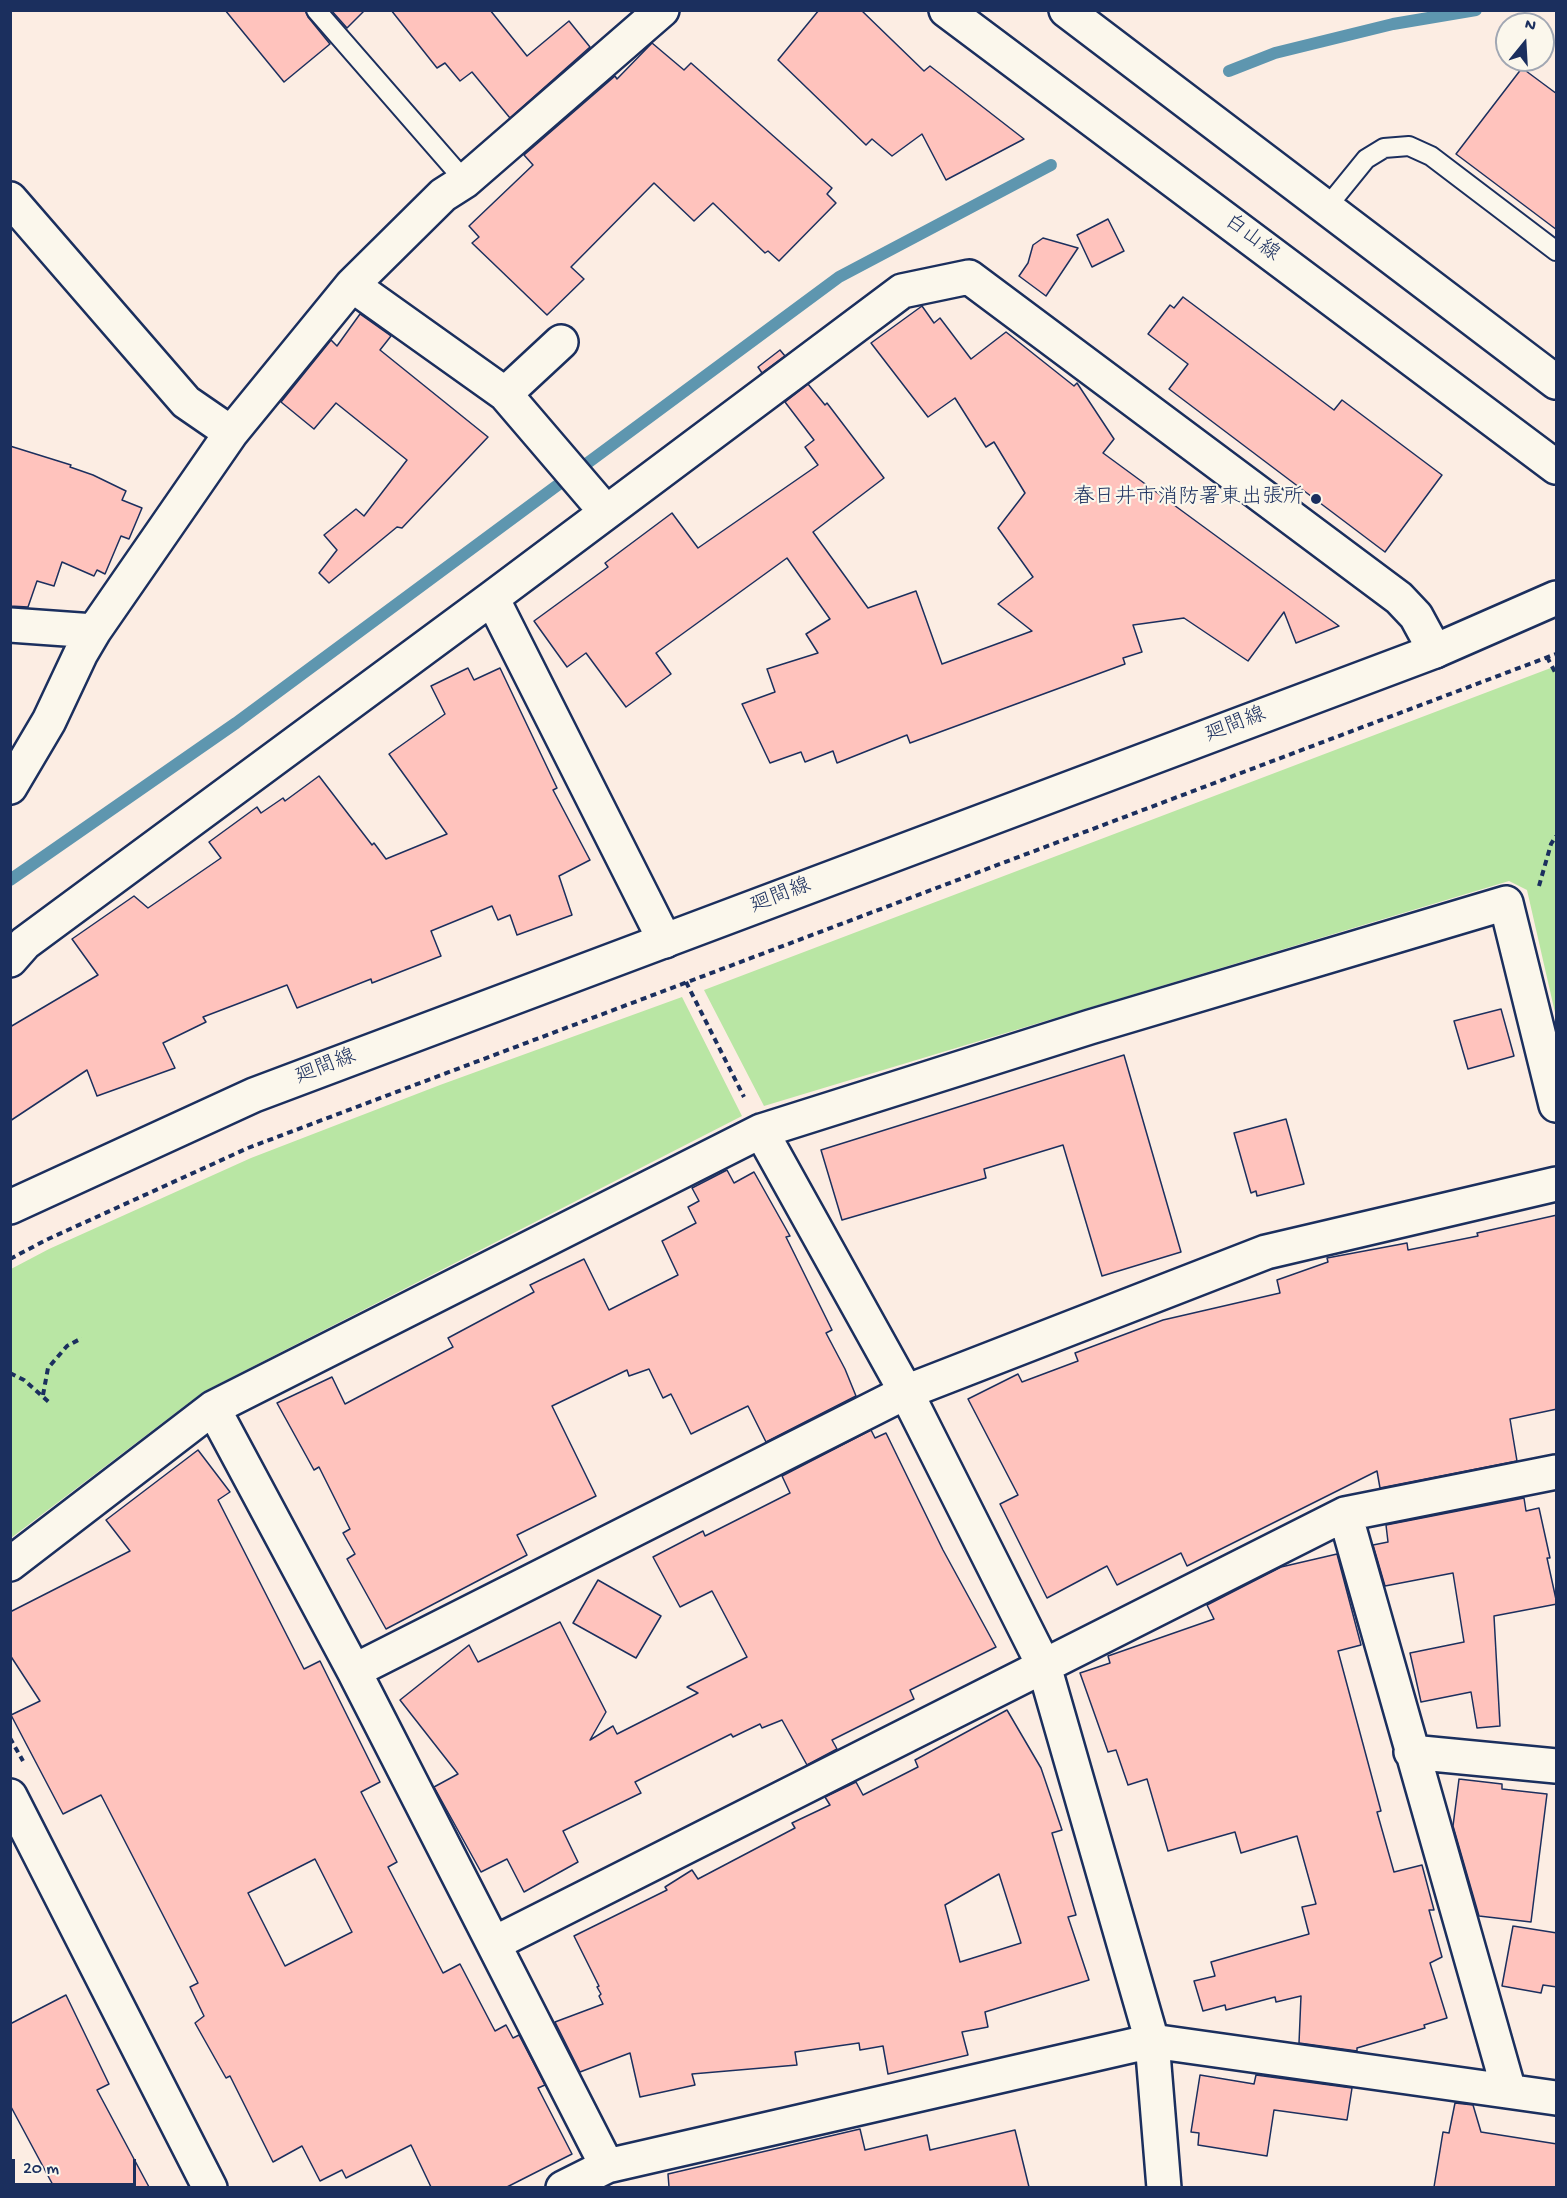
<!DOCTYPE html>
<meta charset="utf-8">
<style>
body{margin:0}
#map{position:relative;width:1567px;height:2198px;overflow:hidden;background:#fcede3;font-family:"Gochi Hand",sans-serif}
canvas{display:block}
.frame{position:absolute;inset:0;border:12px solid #1b2f5e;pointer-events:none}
.north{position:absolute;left:1495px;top:12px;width:60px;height:60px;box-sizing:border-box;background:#fbf7ec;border:2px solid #a1a7b3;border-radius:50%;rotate:18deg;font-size:16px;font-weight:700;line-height:24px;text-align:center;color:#1b2f5e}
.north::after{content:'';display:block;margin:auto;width:21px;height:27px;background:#1b2f5e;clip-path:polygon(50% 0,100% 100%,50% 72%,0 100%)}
.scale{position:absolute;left:12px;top:2159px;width:124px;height:27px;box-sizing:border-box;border:3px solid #1b2f5e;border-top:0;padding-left:8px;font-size:18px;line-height:21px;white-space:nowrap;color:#1b2f5e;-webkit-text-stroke:4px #fbf7ec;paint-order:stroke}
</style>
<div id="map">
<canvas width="1567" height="2198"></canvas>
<div class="frame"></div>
<div class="north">N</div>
<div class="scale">20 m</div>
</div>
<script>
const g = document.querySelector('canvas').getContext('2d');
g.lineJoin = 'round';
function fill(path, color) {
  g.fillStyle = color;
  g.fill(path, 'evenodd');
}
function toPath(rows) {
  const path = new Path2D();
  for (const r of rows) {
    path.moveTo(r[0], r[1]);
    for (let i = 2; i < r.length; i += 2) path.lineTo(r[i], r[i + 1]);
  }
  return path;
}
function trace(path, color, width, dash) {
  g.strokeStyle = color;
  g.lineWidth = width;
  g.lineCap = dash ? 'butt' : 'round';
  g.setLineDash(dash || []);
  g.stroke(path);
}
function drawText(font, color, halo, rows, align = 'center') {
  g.font = font + ' "Gochi Hand","Klee One",sans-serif';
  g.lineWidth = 4.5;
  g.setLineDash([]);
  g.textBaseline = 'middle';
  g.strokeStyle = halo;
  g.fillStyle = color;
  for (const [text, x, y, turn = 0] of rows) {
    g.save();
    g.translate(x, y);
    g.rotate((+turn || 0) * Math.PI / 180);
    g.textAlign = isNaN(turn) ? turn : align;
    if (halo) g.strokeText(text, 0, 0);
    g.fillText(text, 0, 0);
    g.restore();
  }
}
const green = toPath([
 [1556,666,1556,1017,1527,890,1509,881,764,1106,704,990],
 [682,997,742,1116,203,1392,11,1538,11,1269,49,1249,251,1158,440,1085]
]);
const stream = toPath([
 [1229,71,1275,53,1393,24,1476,10],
 [10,880,236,723,839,277,1051,165]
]);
const building = toPath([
 [225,10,305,10,308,17,330,44,284,82,225,10],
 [331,10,365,10,347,28,331,10],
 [391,10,490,10,527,56,569,21,590,47,510,118,472,72,460,81,445,63,437,68,391,10],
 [819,10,861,10,924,71,930,66,1024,139,946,180,922,134,892,156,872,139,866,145,778,60,819,10],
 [652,43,684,70,691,63,832,188,827,194,836,203,779,261,768,251,765,253,713,203,694,221,654,183,571,267,584,279,547,315,472,243,479,237,469,226,533,165,524,155,615,76,617,79,652,43],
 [1522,68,1557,94,1557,230,1456,154,1522,68],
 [1108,219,1124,251,1092,267,1077,235,1108,219],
 [1043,238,1078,248,1046,296,1019,276,1028,263,1033,245,1043,238],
 [1183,297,1334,410,1342,400,1442,475,1385,552,1169,389,1188,364,1148,334,1170,305,1174,308,1183,297],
 [922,306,934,323,940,318,971,359,1006,332,1074,386,1077,383,1114,439,1103,453,1339,626,1296,643,1284,612,1248,661,1184,618,1133,625,1142,652,1123,658,1125,664,910,743,907,735,837,763,833,751,805,762,801,752,770,763,742,704,775,692,767,669,818,653,806,634,830,619,787,558,656,653,671,674,626,707,586,653,567,667,534,621,608,567,605,563,672,513,698,548,818,465,805,447,814,440,785,402,808,384,825,405,827,403,884,478,813,532,868,608,916,591,942,664,1032,631,998,604,1033,577,998,528,1025,493,994,442,986,447,955,398,928,417,871,343,922,306],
 [360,314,391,336,380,350,488,437,402,528,397,527,329,583,319,573,337,550,324,535,356,509,364,516,407,460,336,403,314,429,281,402,331,340,337,346,360,314],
 [780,350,785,356,762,373,758,367,780,350],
 [10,446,71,465,70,467,93,475,126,491,122,500,142,508,129,539,121,536,105,574,97,570,94,576,62,562,54,586,37,581,28,607,10,606,10,446],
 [468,668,474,680,500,668,557,788,553,790,590,860,559,876,572,915,517,935,510,915,498,920,492,906,431,931,441,956,372,983,371,979,297,1008,287,985,203,1017,206,1022,163,1043,175,1068,97,1096,87,1070,10,1121,10,1027,98,975,72,939,134,896,148,908,221,858,209,842,257,807,261,813,283,798,285,801,319,776,372,845,374,843,386,859,447,834,389,754,445,714,431,686,468,668],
 [1501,1009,1514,1056,1468,1069,1454,1021,1501,1009],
 [1124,1055,1181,1252,1102,1276,1063,1145,984,1169,986,1178,842,1220,821,1150,1124,1055],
 [1286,1119,1304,1184,1257,1196,1256,1191,1251,1193,1234,1133,1286,1119],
 [727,1170,734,1183,754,1172,790,1236,786,1237,832,1330,826,1333,845,1369,856,1396,766,1442,748,1406,691,1434,671,1394,663,1398,649,1369,629,1376,627,1370,552,1406,596,1496,517,1535,527,1555,386,1629,347,1559,355,1554,343,1533,350,1529,319,1467,314,1470,277,1403,332,1377,345,1404,453,1347,448,1338,534,1292,530,1285,584,1259,609,1310,678,1275,662,1241,696,1223,688,1207,699,1201,692,1188,727,1170],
 [1557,1215,1557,1409,1510,1419,1517,1461,1380,1488,1377,1471,1187,1566,1181,1553,1117,1585,1107,1566,1047,1598,1000,1504,1018,1495,968,1399,1018,1374,1022,1382,1078,1361,1075,1353,1163,1320,1280,1293,1277,1280,1328,1262,1327,1258,1407,1243,1408,1250,1478,1236,1477,1233,1557,1215],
 [871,1430,875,1438,886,1433,943,1550,996,1647,910,1690,914,1699,832,1740,837,1749,807,1765,782,1720,762,1728,760,1724,733,1737,731,1734,635,1782,641,1793,563,1831,578,1862,524,1892,507,1859,481,1872,434,1787,458,1774,400,1700,469,1645,478,1662,560,1622,606,1712,590,1740,613,1726,617,1734,698,1693,687,1687,747,1657,712,1591,680,1607,653,1557,703,1531,705,1536,790,1493,782,1476,871,1430],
 [198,1450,230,1492,218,1500,304,1669,320,1661,380,1782,361,1792,397,1862,388,1867,443,1973,460,1964,495,2031,506,2025,513,2038,519,2035,545,2085,538,2088,572,2154,507,2187,431,2187,411,2145,346,2178,342,2170,320,2181,302,2146,273,2162,230,2076,226,2078,195,2023,204,2016,190,1987,198,1983,101,1795,63,1814,11,1715,40,1701,10,1655,10,1612,130,1551,106,1520,198,1450],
 [315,1859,352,1932,285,1966,248,1893,315,1859],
 [1524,1498,1526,1511,1539,1508,1550,1558,1547,1558,1557,1604,1494,1616,1500,1726,1477,1728,1471,1692,1421,1702,1410,1653,1464,1642,1453,1573,1385,1586,1373,1545,1388,1542,1386,1525,1524,1498],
 [1337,1554,1361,1645,1338,1651,1381,1811,1377,1812,1394,1872,1422,1865,1434,1910,1429,1910,1442,1957,1430,1963,1447,2018,1424,2025,1425,2028,1357,2048,1357,2051,1299,2043,1301,1996,1276,2002,1275,1997,1226,2010,1225,2005,1203,2011,1194,1981,1215,1976,1211,1962,1309,1934,1302,1907,1316,1904,1297,1836,1241,1853,1235,1832,1168,1851,1147,1779,1128,1785,1116,1750,1108,1752,1080,1673,1110,1663,1108,1656,1214,1619,1207,1605,1281,1567,1337,1554],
 [598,1580,661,1616,636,1658,573,1623,598,1580],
 [1007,1710,1041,1768,1062,1830,1052,1833,1076,1915,1068,1917,1089,1980,985,2012,988,2027,962,2032,968,2055,888,2074,883,2046,860,2050,859,2043,795,2052,797,2065,692,2074,695,2085,640,2097,630,2053,580,2072,555,2022,603,2004,599,1996,601,1994,597,1987,599,1986,574,1936,667,1890,665,1887,692,1870,698,1879,795,1828,792,1823,830,1805,825,1797,856,1782,863,1795,918,1767,915,1760,1007,1710],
 [999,1874,1021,1943,960,1962,945,1905,999,1874],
 [1459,1779,1502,1784,1502,1789,1547,1794,1531,1922,1479,1916,1453,1826,1459,1779],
 [1513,1926,1557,1933,1557,1987,1543,1985,1541,1993,1502,1986,1513,1926],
 [66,1995,109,2084,97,2090,149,2187,54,2187,10,2105,10,2024,66,1995],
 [1200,2075,1254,2084,1256,2075,1352,2088,1347,2120,1274,2110,1267,2156,1198,2145,1199,2133,1191,2132,1200,2075],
 [1455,2103,1473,2105,1481,2132,1557,2144,1557,2187,1434,2187,1443,2132,1449,2133,1455,2103],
 [860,2129,865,2150,927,2135,930,2150,1015,2130,1029,2187,669,2187,668,2174,860,2129]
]);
const path = toPath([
 [1547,657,1556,674],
 [1539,886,1551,844,1556,836],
 [686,982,744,1097],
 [10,1259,46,1240,248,1148,1556,654],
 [10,1373,24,1380,50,1403],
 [43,1395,48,1368,67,1346,82,1338],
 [10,1738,23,1761]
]);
const lane = toPath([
 [316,10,465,181],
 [1327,207,1366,159,1384,148,1409,146,1431,156,1556,251]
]);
const street = toPath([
 [10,199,186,402,231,433],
 [352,285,505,394,606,512],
 [505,394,561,342],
 [492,598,665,941],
 [10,625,94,631,231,433,352,285,443,195,465,181,662,10],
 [10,787,49,721,81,653,94,631],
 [10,960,25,943,492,598,902,291,969,277,1399,598,1416,616,1435,651],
 [761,1131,906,1392,1044,1666,1152,2041,1164,2188],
 [213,1408,354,1671,607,2166],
 [1345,1514,1509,2091],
 [10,1564,213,1408,761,1131,1090,1027,1506,903,1556,1105],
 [354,1671,906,1392,1266,1252,1556,1184],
 [1411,1752,1556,1766],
 [10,1796,210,2188],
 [495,1943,1345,1514,1556,1472],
 [563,2188,607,2166,1152,2041,1556,2098]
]);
const secondary = toPath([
 [946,10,1556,467],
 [1066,10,1556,382],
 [10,1207,254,1095,1435,651,1556,598]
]);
const markers = [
 [1316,499,6,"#1b2f5e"]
];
const streetNames = [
 ["白山線",1251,239,37],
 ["廻間線",1236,726,-21],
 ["廻間線",781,897,-21],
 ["廻間線",326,1068,-21]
];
const poiNames = [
 ["春日井市消防署東出張所",1304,499]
];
fill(green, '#b9e6a4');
trace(stream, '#5e96af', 12);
fill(building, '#ffc3bd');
trace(building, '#1b2f5e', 1.5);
trace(lane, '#1b2f5e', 22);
trace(street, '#1b2f5e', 38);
trace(secondary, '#1b2f5e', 38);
trace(path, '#1b2f5e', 4, [6, 4.5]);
trace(lane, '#fbf7ec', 18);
trace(street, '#fbf7ec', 33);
trace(secondary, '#fbf7ec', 33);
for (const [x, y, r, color] of markers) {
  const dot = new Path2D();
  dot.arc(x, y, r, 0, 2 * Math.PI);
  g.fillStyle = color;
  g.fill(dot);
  trace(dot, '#fbf7ec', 2);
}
drawText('21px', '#1b2f5e', '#fbf7ec', streetNames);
drawText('21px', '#1b2f5e', '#fbf7ec', poiNames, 'right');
</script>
